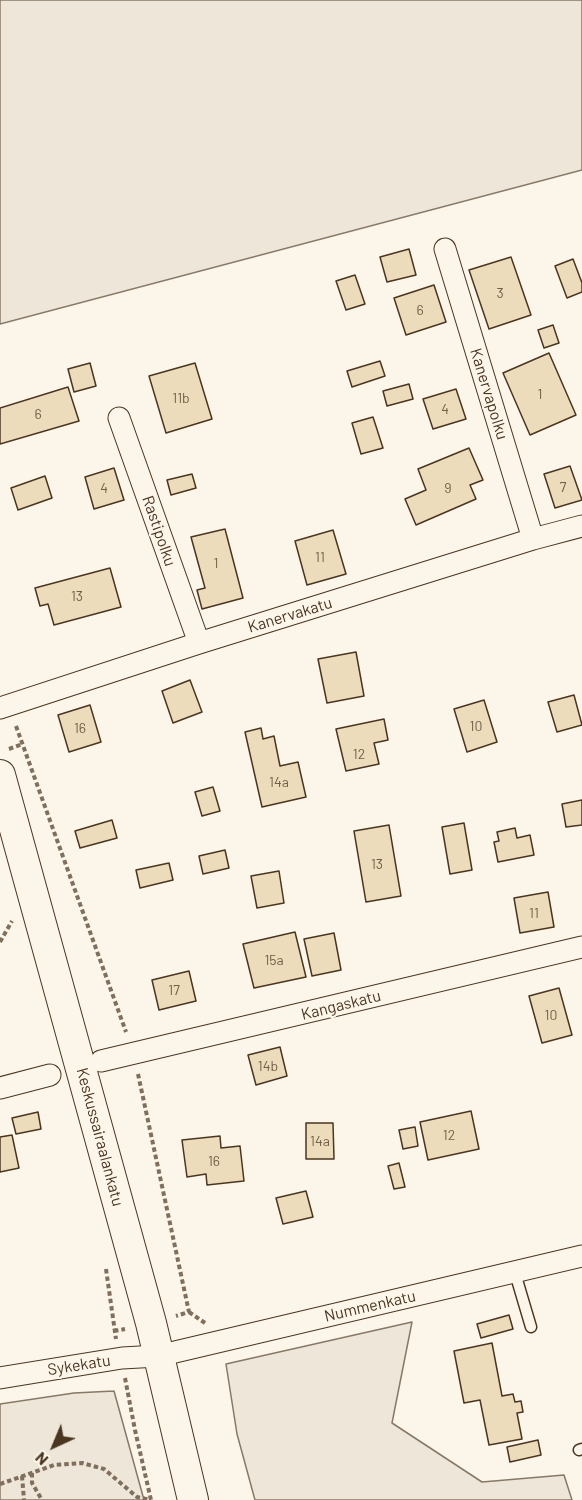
<!DOCTYPE html>
<style>
body{margin:0}
#map{position:relative;width:582px;height:1500px;overflow:hidden;background:#fbf6e9;font-family:Barlow,sans-serif}
canvas{display:block}
.north{position:absolute;left:24px;top:1416px;width:60px;height:60px;-webkit-text-stroke:4px #fbf6e9;paint-order:stroke;rotate:224deg;font-size:16px;font-weight:700;line-height:24px;text-align:center;color:#4a3520}
.north::after{content:'';display:block;margin:auto;width:21px;height:27px;background:#4a3520;clip-path:polygon(50% 0,100% 100%,50% 72%,0 100%)}
</style>
<div id="map">
<canvas width="582" height="1500"></canvas>
<div class="north">N</div>
</div>
<script>
const g = document.querySelector('canvas').getContext('2d');
g.lineJoin = 'round';
function fill(path, color) {
  g.fillStyle = color;
  g.fill(path, 'evenodd');
}
function toPath(rows) {
  const path = new Path2D();
  for (const r of rows) {
    path.moveTo(r[0], r[1]);
    for (let i = 2; i < r.length; i += 2) path.lineTo(r[i], r[i + 1]);
  }
  return path;
}
function trace(path, color, width, dash) {
  g.strokeStyle = color;
  g.lineWidth = width;
  g.lineCap = dash ? 'butt' : 'round';
  g.setLineDash(dash || []);
  g.stroke(path);
}
function drawText(font, color, halo, rows, align = 'center') {
  g.font = font + ' Barlow,sans-serif';
  g.lineWidth = 4.5;
  g.setLineDash([]);
  g.textBaseline = 'middle';
  g.strokeStyle = halo;
  g.fillStyle = color;
  for (const [text, x, y, turn = 0] of rows) {
    g.save();
    g.translate(x, y);
    g.rotate((+turn || 0) * Math.PI / 180);
    g.textAlign = isNaN(turn) ? turn : align;
    if (halo) g.strokeText(text, 0, 0);
    g.fillText(text, 0, 0);
    g.restore();
  }
}
const green = toPath([
 [0,0,582,0,582,170,0,324,0,0],
 [412,1322,392,1423,482,1482,564,1475,572,1500,255,1500,237,1434,226,1364,412,1322],
 [114,1391,144,1500,0,1500,0,1404,74,1393,114,1391]
]);
const building = toPath([
 [409,249,416,275,387,282,380,257,409,249],
 [511,257,531,315,489,329,469,270,511,257],
 [573,259,582,283,582,292,567,298,555,266,573,259],
 [355,275,365,304,346,310,336,281,355,275],
 [434,285,446,322,406,335,394,298,434,285],
 [553,325,559,343,544,348,538,330,553,325],
 [549,353,576,415,530,435,503,373,549,353],
 [380,361,385,376,352,387,347,371,380,361],
 [90,363,96,386,74,392,68,369,90,363],
 [195,363,212,419,166,433,149,376,195,363],
 [409,384,413,399,387,406,383,391,409,384],
 [68,387,79,421,0,444,0,408,68,387],
 [456,389,466,419,433,429,423,399,456,389],
 [373,417,383,448,361,454,352,423,373,417],
 [469,448,483,480,470,485,476,499,416,525,405,499,426,490,418,469,469,448],
 [570,466,582,500,555,508,544,474,570,466],
 [114,468,124,500,94,509,85,477,114,468],
 [192,474,196,488,171,495,167,480,192,474],
 [45,476,52,498,18,510,11,488,45,476],
 [225,529,243,598,202,609,197,590,205,588,191,537,225,529],
 [333,530,346,574,307,585,295,541,333,530],
 [110,568,121,607,54,625,48,604,40,606,35,588,110,568],
 [356,652,364,696,327,703,318,659,356,652],
 [190,680,202,712,173,723,162,691,190,680],
 [574,695,582,725,557,732,548,702,574,695],
 [484,700,497,742,467,752,454,709,484,700],
 [90,705,101,742,69,752,58,715,90,705],
 [384,719,388,740,374,743,379,764,346,771,336,729,384,719],
 [261,728,263,739,274,736,280,766,298,762,306,797,262,807,245,732,261,728],
 [213,787,220,811,202,816,195,792,213,787],
 [582,800,582,825,566,827,562,804,582,800],
 [112,820,117,838,80,848,75,831,112,820],
 [464,823,472,870,450,874,442,827,464,823],
 [389,825,401,896,366,902,354,831,389,825],
 [515,828,517,838,530,835,534,855,498,862,494,842,499,841,497,832,515,828],
 [225,850,229,868,203,874,199,856,225,850],
 [169,863,173,880,140,888,136,870,169,863],
 [279,871,284,903,257,908,251,876,279,871],
 [548,892,554,927,520,933,514,898,548,892],
 [295,932,306,977,254,988,243,944,295,932],
 [334,933,341,970,312,976,304,939,334,933],
 [189,971,196,1001,159,1010,152,980,189,971],
 [559,988,572,1035,542,1043,529,996,559,988],
 [280,1047,287,1076,256,1085,248,1055,280,1047],
 [471,1111,479,1149,428,1160,420,1122,471,1111],
 [38,1112,41,1129,16,1134,12,1118,38,1112],
 [306,1123,333,1123,334,1159,306,1159,306,1123],
 [415,1127,418,1146,403,1149,399,1130,415,1127],
 [12,1135,19,1168,0,1172,0,1137,12,1135],
 [220,1136,221,1148,240,1146,244,1181,207,1185,206,1174,187,1177,182,1140,220,1136],
 [399,1163,405,1187,394,1189,388,1166,399,1163],
 [306,1191,313,1217,283,1224,276,1198,306,1191],
 [509,1315,513,1329,481,1338,477,1324,509,1315],
 [492,1343,502,1396,513,1394,515,1402,521,1401,523,1412,517,1413,522,1439,489,1445,480,1400,464,1403,454,1351,492,1343],
 [538,1440,541,1455,510,1462,507,1447,538,1440]
]);
const path = toPath([
 [16,726,126,1032],
 [9,749,23,744],
 [0,942,12,921],
 [138,1074,189,1312,176,1316],
 [106,1269,116,1339],
 [189,1312,205,1323],
 [114,1331,125,1329],
 [125,1378,135,1430,151,1500],
 [32,1473,32,1483,42,1500],
 [22,1476,24,1500],
 [0,1484,54,1465,82,1463,104,1469,137,1497,151,1500]
]);
const lane = toPath([
 [515,1273,531,1327],
 [579,1450,582,1449]
]);
const street = toPath([
 [445,249,533,539],
 [119,418,199,643],
 [0,708,199,643,533,539,582,526],
 [101,1061,582,947],
 [0,1088,50,1075],
 [0,1378,122,1358,158,1356,582,1256]
]);
const secondary = toPath([
 [0,775,151,1323,193,1500]
]);
const numberNames = [
 ["3",500,293],
 ["6",420,310],
 ["1",540,394],
 ["11b",181,398],
 ["4",445,409],
 ["6",38,414],
 ["7",563,487],
 ["4",104,488],
 ["9",448,488],
 ["11",320,557],
 ["1",216,563],
 ["13",77,596],
 ["10",476,726],
 ["16",80,728],
 ["12",359,754],
 ["14a",279,782],
 ["13",377,864],
 ["11",534,913],
 ["15a",274,960],
 ["17",174,990],
 ["10",551,1015],
 ["14b",268,1066],
 ["12",449,1135],
 ["14a",320,1141],
 ["16",214,1161]
];
const streetNames = [
 ["Kanervapolku",489,394,73],
 ["Rastipolku",159,531,71],
 ["Kanervakatu",290,615,-17],
 ["Kangaskatu",341,1005,-14],
 ["Keskussairaalankatu",100,1137,75],
 ["Nummenkatu",370,1306,-13],
 ["Sykekatu",79,1365,-9]
];
fill(green, '#ede6d9');
trace(green, '#887966', 1.5);
fill(building, '#ecdcbc');
trace(building, '#4a3520', 1.5);
trace(lane, '#4a3520', 13);
trace(street, '#4a3520', 23);
trace(secondary, '#4a3520', 32);
trace(path, '#7f6f5c', 4, [4.5, 3]);
trace(lane, '#fbf6e9', 10);
trace(street, '#fbf6e9', 21);
trace(secondary, '#fbf6e9', 30);
drawText('14px', '#725f47', null, numberNames);
drawText('16px', '#4a3520', '#fbf6e9', streetNames);
</script>
